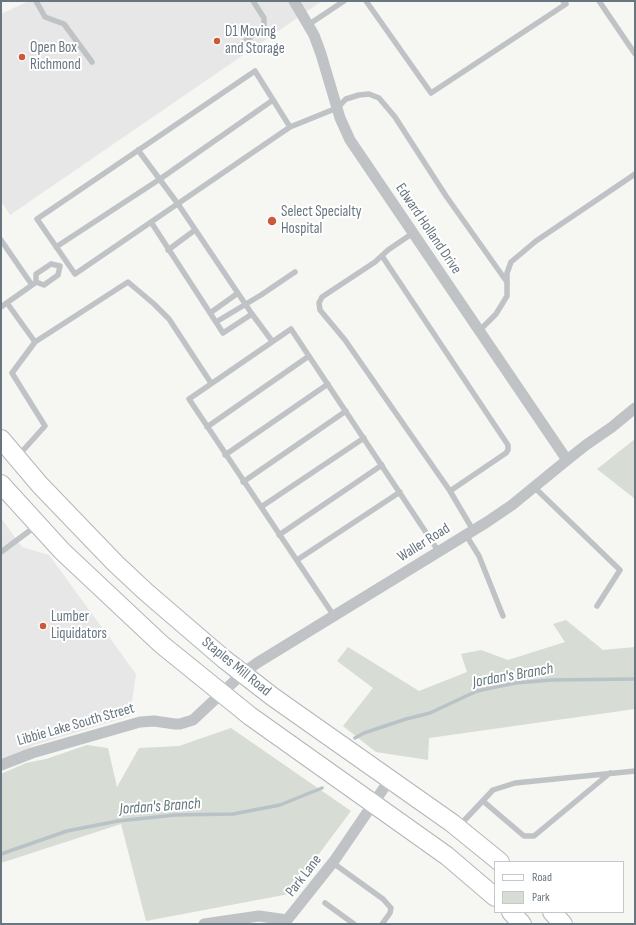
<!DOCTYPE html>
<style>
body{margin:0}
#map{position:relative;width:636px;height:925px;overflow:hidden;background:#f6f6f3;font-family:"Sofia Sans Condensed",sans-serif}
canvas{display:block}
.frame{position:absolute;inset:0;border:2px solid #687680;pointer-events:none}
.legend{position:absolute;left:494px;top:861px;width:130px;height:52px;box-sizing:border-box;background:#fff;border:1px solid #c3c8cc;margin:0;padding:5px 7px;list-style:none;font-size:12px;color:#687680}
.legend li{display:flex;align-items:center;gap:8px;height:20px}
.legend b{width:20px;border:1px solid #c3c8cc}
</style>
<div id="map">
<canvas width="636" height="925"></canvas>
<div class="frame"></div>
<ul class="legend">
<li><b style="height:5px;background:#fff"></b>Road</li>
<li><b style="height:11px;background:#d7dcd4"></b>Park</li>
</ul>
</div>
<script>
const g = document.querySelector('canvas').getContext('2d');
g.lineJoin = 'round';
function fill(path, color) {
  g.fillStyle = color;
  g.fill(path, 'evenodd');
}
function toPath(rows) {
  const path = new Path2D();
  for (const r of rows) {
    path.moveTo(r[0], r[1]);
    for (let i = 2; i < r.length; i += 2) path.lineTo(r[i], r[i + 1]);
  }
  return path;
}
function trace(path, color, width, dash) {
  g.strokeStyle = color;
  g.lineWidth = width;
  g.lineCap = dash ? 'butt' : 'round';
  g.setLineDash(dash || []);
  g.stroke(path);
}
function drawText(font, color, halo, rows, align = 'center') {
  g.font = font + ' "Sofia Sans Condensed",sans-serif';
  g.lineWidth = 4;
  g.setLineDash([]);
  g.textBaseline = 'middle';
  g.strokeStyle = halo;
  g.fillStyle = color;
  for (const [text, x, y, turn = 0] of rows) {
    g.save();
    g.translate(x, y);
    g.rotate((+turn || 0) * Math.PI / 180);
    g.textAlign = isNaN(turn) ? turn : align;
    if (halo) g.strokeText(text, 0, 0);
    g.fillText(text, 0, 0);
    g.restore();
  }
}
const built = toPath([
 [29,1,322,1,10,215,1,201,1,14],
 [1,518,22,547,49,555,136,674,130,716,34,745,1,762]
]);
const green = toPath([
 [635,439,635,499,597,469],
 [566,620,603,650,635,647,635,709,429,738,428,760,376,752,343,726,373,688,337,661,348,647,419,691,467,672,461,654,481,650,508,660,565,642,553,624],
 [231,728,351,811,289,894,146,921,121,824,1,863,1,774,26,763,46,759,87,745,108,748,117,787,139,748,179,746]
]);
const stream = toPath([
 [355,738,364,733,406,719,430,713,477,691,515,683,552,680,635,679],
 [1,854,67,831,118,821,175,815,233,814,280,805,322,788]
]);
const service = toPath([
 [36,1,45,17,64,24,92,62],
 [366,1,431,93,566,4,563,1],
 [599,1,635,54],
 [308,25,344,1],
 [236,48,264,27,264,18,253,1],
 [290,127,255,71,37,219,75,274,290,127,337,108,346,99,359,95,369,94,379,98,395,117,446,196,507,282],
 [138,150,178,204,252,314,223,333,151,222],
 [413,233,388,250,375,262,322,297,319,303,320,310,345,340,450,491,473,530],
 [1,240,32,285],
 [56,247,160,179,273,100],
 [168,250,195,230],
 [382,256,508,445,508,450,506,453,450,491],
 [51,264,60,266,58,275,44,285,36,282,36,274,51,264],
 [7,303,35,342,12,373,45,426,18,456],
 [1,307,35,283],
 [210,313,238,293],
 [252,314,272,341],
 [216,322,261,295,295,272],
 [479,331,496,314,507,296,507,273,511,262,536,241,635,174],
 [35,342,128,282,154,304,169,319,211,383],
 [207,427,309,356],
 [225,455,328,384],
 [243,482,346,411],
 [534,487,620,570,597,606],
 [261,507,364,438],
 [279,535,382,465],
 [466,535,479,556,503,616],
 [1,552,36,526],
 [297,560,400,492],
 [334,616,189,399,291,329,439,552],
 [483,801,524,836,534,836,610,773],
 [459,826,493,790,515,783,635,771],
 [333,863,383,899,391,908,390,913,382,924],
 [325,903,354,924]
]);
const minor = toPath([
 [294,1,314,35,321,54,340,118,350,140,567,460],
 [1,765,32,753,140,722,154,721,175,724,180,724,193,720,242,674,257,663,487,522,512,505,567,460,586,445,612,427,635,408],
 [204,924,259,916,287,920,334,861,390,779]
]);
const primary = toPath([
 [1,439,40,485,115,563,146,592,224,659,273,697,452,823,500,862],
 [1,484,62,551,161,644,250,716,447,856,495,897],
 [511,912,522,924],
 [552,912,563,924]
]);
const markers = [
 [217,41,4,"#cd593b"],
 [22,57,4,"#cd593b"],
 [272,221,5,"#cd593b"],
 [43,626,4,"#cd593b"]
];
const poiNames = [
 ["D1 Moving",225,32],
 ["and Storage",225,49],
 ["Open Box",30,48],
 ["Richmond",30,65],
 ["Select Specialty",281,212],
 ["Hospital",281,229],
 ["Lumber",51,617],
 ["Liquidators",51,634]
];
const streetNames = [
 ["Edward Holland Drive",428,229,56],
 ["Waller Road",424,543,-32],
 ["Staples Mill Road",236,667,39],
 ["Libbie Lake South Street",76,725,-16],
 ["Park Lane",304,876,-52]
];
const waterNames = [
 ["Jordan's Branch",513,676,-10],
 ["Jordan's Branch",160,807,-4]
];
fill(built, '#e6e7e6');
fill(green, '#d7dcd4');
trace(stream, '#b9c2c6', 3.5);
trace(primary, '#b3b7ba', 20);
trace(service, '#bfc3c6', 5.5);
trace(minor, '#bfc3c6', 11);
trace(primary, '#fff', 18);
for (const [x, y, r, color] of markers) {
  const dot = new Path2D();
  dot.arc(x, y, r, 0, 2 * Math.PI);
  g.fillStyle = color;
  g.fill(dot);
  trace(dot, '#fff', 1.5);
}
drawText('15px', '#687680', '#fff', poiNames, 'left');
drawText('15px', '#687680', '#fff', streetNames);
drawText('italic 16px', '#64777c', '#fff', waterNames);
</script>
